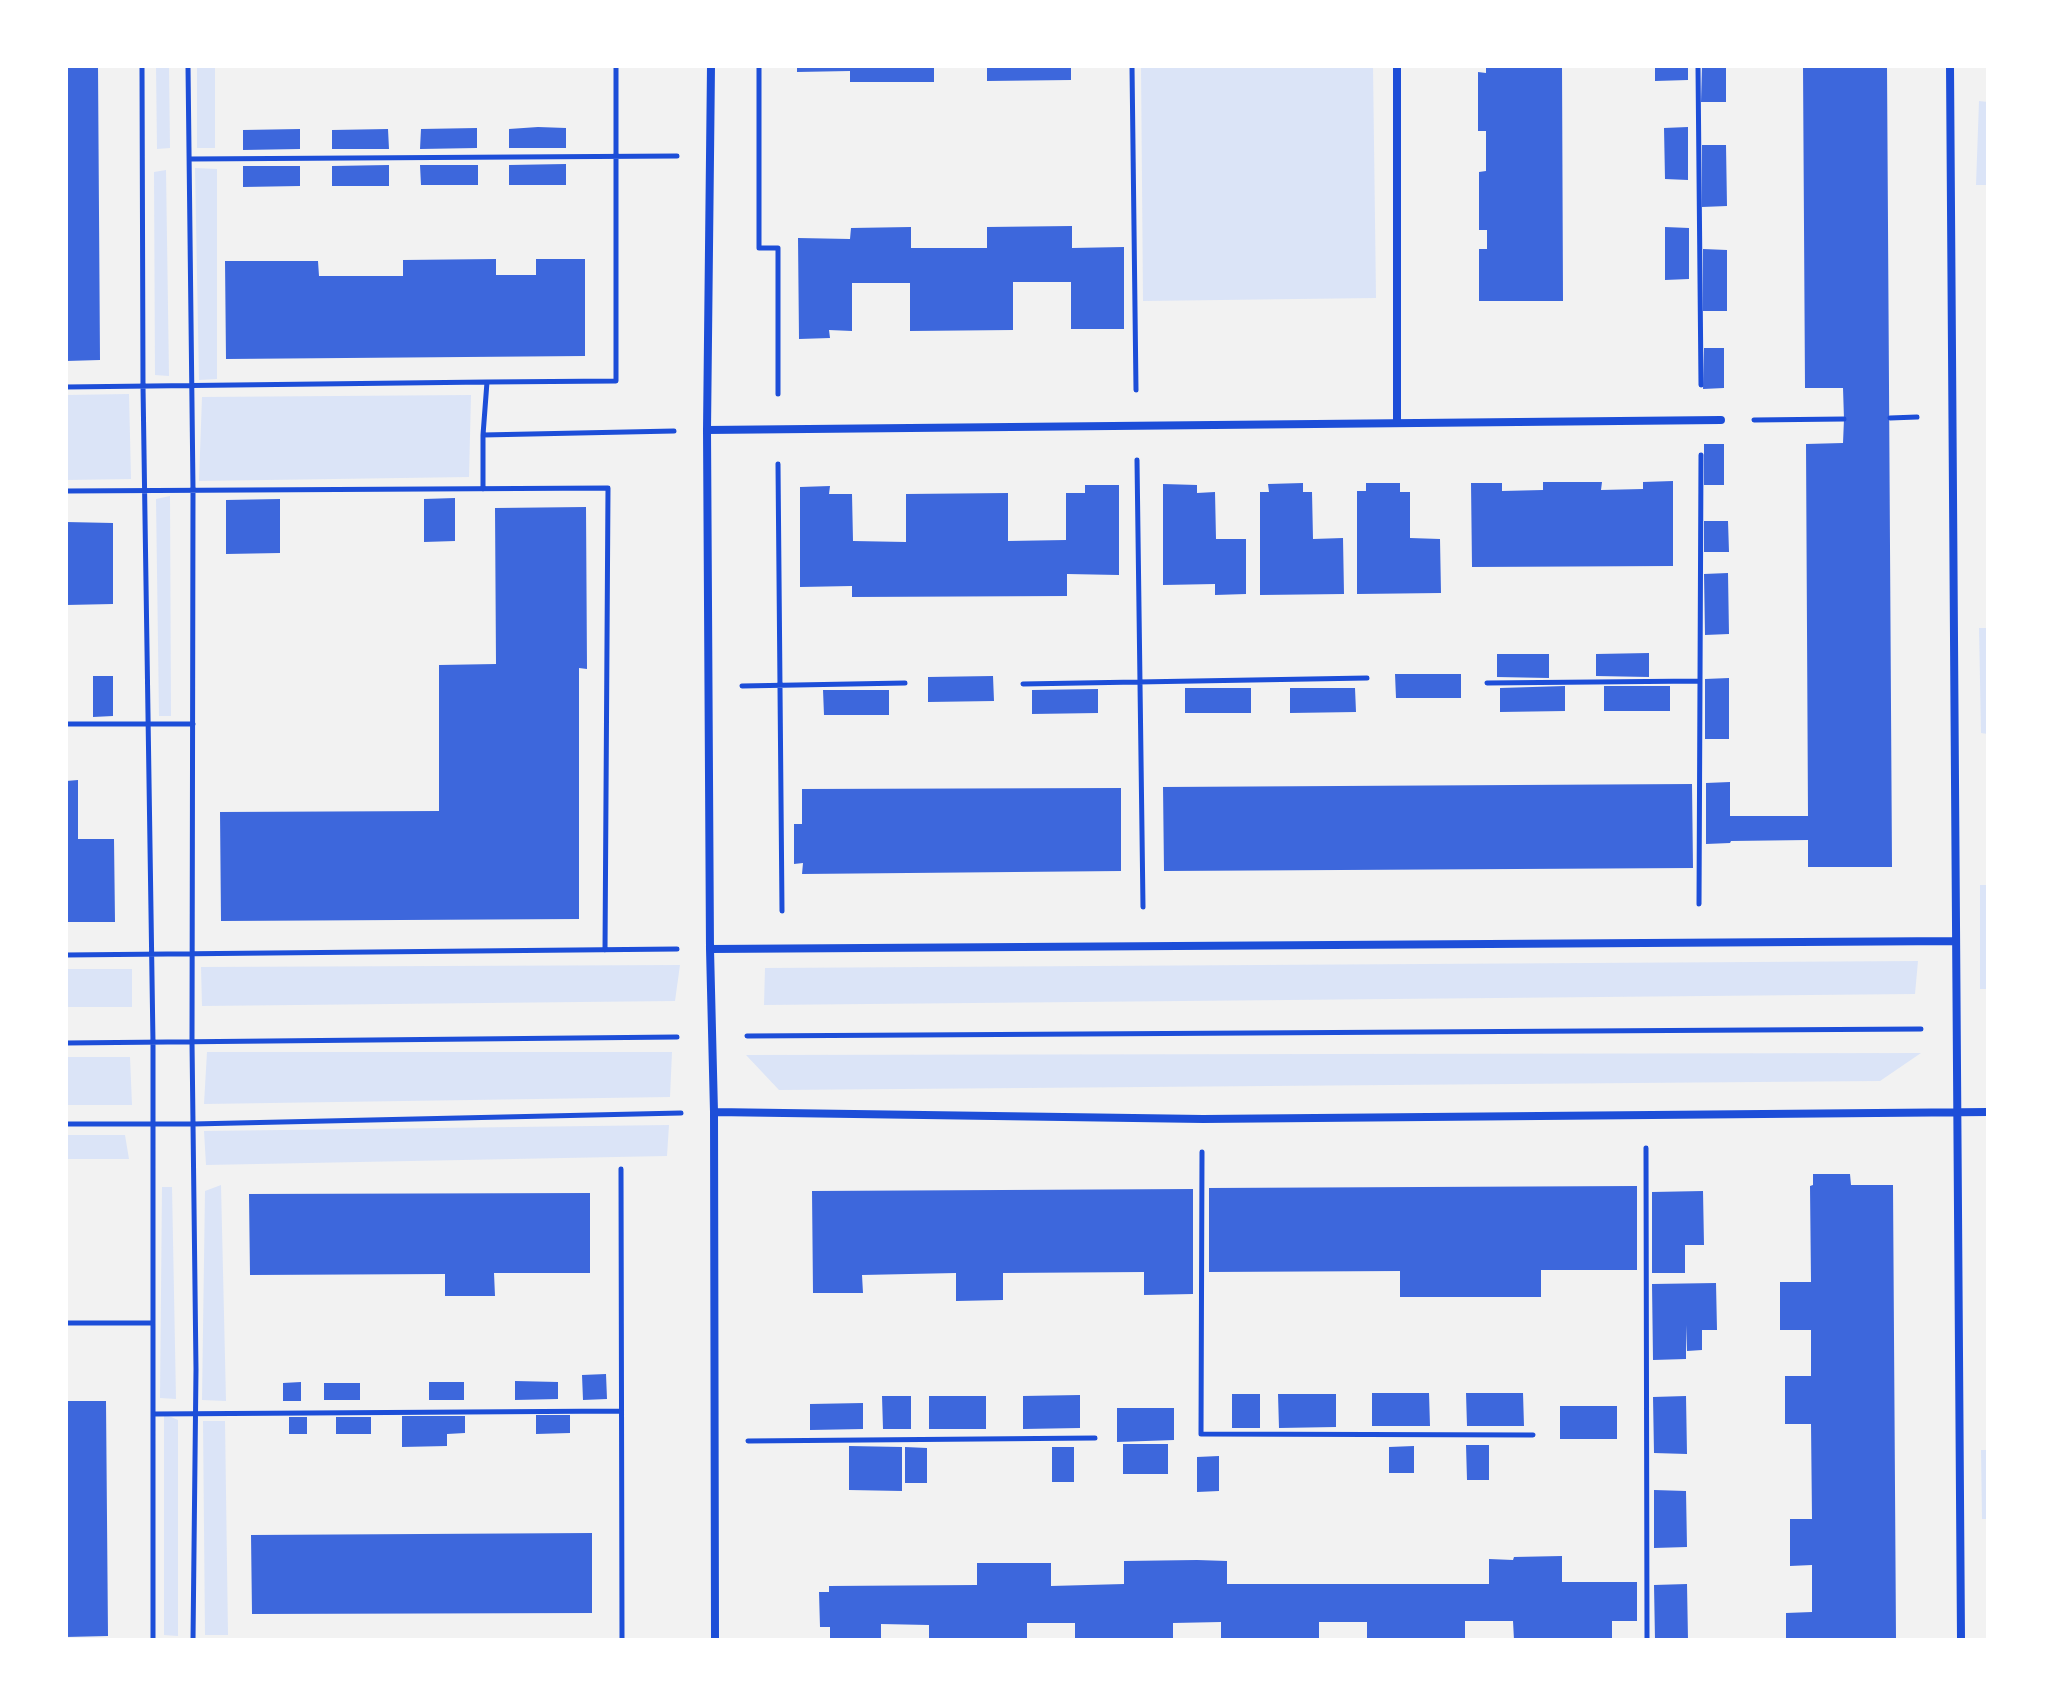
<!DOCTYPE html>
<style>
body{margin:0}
#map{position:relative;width:2054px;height:1706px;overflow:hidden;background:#f2f2f2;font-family:Manrope,sans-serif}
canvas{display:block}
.frame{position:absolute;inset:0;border:68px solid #fff;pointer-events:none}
</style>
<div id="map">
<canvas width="2054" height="1706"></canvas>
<div class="frame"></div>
</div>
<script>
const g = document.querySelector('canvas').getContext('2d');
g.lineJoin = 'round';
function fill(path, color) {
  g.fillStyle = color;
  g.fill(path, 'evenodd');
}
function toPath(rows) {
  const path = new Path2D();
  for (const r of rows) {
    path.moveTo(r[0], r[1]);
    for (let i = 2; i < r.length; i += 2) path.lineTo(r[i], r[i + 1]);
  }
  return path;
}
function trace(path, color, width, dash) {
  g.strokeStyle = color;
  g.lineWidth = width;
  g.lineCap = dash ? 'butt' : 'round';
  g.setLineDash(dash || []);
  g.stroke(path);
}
const green = toPath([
 [156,66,169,66,170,148,157,149],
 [197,66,215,66,215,148,197,148],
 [1141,66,1373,66,1376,298,1143,301],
 [1979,101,1988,102,1988,185,1976,185],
 [195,168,217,169,217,379,199,380],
 [166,170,169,376,155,375,154,172],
 [129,394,131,479,66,480,66,395],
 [471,395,469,477,199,481,202,397],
 [170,496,171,716,159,716,156,499],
 [1979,628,1988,628,1988,734,1981,733],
 [1980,885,1988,885,1988,989,1980,989],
 [1918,961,1915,994,764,1005,765,968],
 [680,965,675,1001,202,1006,201,967],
 [66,969,132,969,132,1007,66,1007],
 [207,1052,672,1052,670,1097,204,1104],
 [1921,1053,1880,1081,779,1090,746,1055],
 [66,1057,130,1057,132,1105,66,1105],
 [669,1125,667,1156,206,1165,204,1131],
 [66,1135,125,1135,129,1159,66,1159],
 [221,1185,226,1401,202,1400,205,1191],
 [162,1187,172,1187,176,1399,160,1398],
 [164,1414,178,1420,178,1636,164,1635],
 [203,1421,225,1421,228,1635,205,1635],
 [1981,1450,1988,1450,1988,1519,1982,1519]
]);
const building = toPath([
 [66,66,98,66,100,360,66,361],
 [797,66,934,66,934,82,850,82,850,71,797,72],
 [987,66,1071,66,1071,80,987,81],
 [1486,66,1562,66,1563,301,1479,301,1479,249,1487,249,1487,230,1479,230,1479,172,1486,171,1486,131,1478,131,1478,72,1486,73],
 [1655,66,1688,66,1688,80,1655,81],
 [1702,66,1726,66,1726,102,1701,102],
 [1803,66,1887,66,1892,867,1808,867,1808,840,1731,841,1730,843,1706,844,1706,783,1730,782,1730,816,1808,816,1806,444,1843,443,1844,419,1843,388,1805,388],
 [538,127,566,128,566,148,509,148,509,129],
 [1688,127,1688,180,1665,179,1664,128],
 [477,128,477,148,420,149,421,129],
 [300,129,300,149,243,150,243,130],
 [388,129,389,149,332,149,332,130],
 [1702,145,1726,145,1727,206,1702,207],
 [566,164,566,185,509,185,509,165],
 [389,165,389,186,332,186,332,166],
 [420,165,478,165,478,185,421,185],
 [243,166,300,166,300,186,243,187],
 [1072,226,1072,248,1124,247,1124,329,1071,329,1071,282,1013,282,1013,330,910,331,910,283,852,283,852,331,829,330,830,338,799,339,798,238,850,239,851,228,911,227,911,248,987,248,987,227],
 [1665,227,1689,228,1689,279,1665,280],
 [1703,249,1727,250,1727,311,1703,311],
 [496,259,496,275,536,275,536,259,585,259,585,356,226,359,225,261,318,261,319,276,403,276,403,260],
 [1704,348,1724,348,1724,388,1703,389],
 [1704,444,1724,444,1724,485,1704,485],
 [1673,481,1673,566,1472,567,1471,483,1502,483,1502,491,1543,490,1543,482,1602,482,1601,490,1643,489,1643,482],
 [1303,483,1303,492,1312,492,1313,539,1343,538,1344,594,1260,595,1260,492,1269,492,1268,484],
 [1366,483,1400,483,1400,492,1410,492,1410,538,1440,539,1441,593,1357,594,1357,491,1366,491],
 [1163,484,1197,485,1197,493,1215,492,1216,539,1246,539,1246,594,1215,595,1215,584,1163,585],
 [1085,485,1119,485,1119,575,1067,574,1067,596,852,597,852,586,800,587,800,487,830,486,829,494,852,494,853,541,906,542,906,494,1008,493,1008,541,1066,540,1066,493,1085,493],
 [455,498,455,541,424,542,424,499],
 [280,499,280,553,226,554,226,500],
 [586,507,587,669,579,668,579,919,221,921,220,812,439,811,439,665,496,664,495,508],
 [1704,521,1728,521,1729,552,1704,552],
 [66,522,113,523,113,604,66,605],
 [1728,573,1729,634,1705,635,1704,574],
 [1649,653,1649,677,1596,676,1596,654],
 [1497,654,1549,654,1549,678,1497,677],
 [1395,674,1461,674,1461,698,1396,698],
 [93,676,113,676,113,716,93,717],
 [993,676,994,701,928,702,928,677],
 [1729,678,1729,739,1705,739,1705,679],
 [1565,686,1565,711,1500,712,1500,688],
 [1604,686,1670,686,1670,711,1604,711],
 [1185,688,1251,688,1251,713,1185,713],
 [1290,688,1355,688,1356,712,1290,713],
 [1098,689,1098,713,1032,714,1032,690],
 [823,690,889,690,889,715,824,715],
 [78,780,78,839,114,839,115,922,66,922,66,781],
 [1692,784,1693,868,1164,871,1163,787],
 [1121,788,1121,871,802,874,803,863,794,864,794,824,802,824,802,789],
 [1813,1174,1850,1174,1851,1185,1893,1185,1896,1640,1786,1640,1786,1613,1812,1612,1812,1565,1790,1566,1790,1519,1812,1519,1811,1424,1785,1424,1785,1376,1811,1376,1811,1330,1780,1330,1780,1282,1811,1282,1810,1186,1813,1185],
 [1637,1186,1637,1270,1541,1270,1541,1297,1400,1297,1400,1271,1209,1272,1209,1188],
 [1193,1189,1193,1294,1144,1295,1144,1272,1003,1273,1003,1300,956,1301,956,1273,862,1275,863,1293,813,1293,812,1191],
 [1703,1191,1704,1245,1685,1245,1685,1273,1652,1273,1652,1192],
 [590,1193,590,1273,494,1273,495,1296,445,1296,445,1274,250,1275,249,1194],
 [1716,1283,1717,1330,1702,1330,1702,1350,1687,1351,1686,1325,1686,1359,1653,1360,1652,1284],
 [606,1374,607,1399,583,1400,582,1375],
 [515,1381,558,1382,558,1399,515,1400],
 [301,1382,301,1401,283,1401,283,1383],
 [429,1382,464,1382,464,1400,429,1400],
 [324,1383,360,1383,360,1400,324,1400],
 [1372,1393,1429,1393,1430,1426,1372,1426],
 [1466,1393,1523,1393,1524,1426,1467,1426],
 [1232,1394,1260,1394,1260,1428,1232,1428],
 [1278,1394,1336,1394,1336,1427,1279,1428],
 [1080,1395,1080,1428,1023,1429,1023,1396],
 [882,1396,911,1396,911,1429,883,1429],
 [929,1396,986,1396,986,1429,929,1429],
 [1686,1396,1687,1454,1654,1453,1653,1397],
 [66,1401,106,1401,108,1636,66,1637],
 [863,1403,863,1429,810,1430,810,1404],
 [1560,1406,1617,1406,1617,1439,1560,1439],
 [1117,1408,1174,1408,1174,1440,1117,1442],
 [536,1415,570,1415,570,1433,536,1434],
 [402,1416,465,1416,465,1433,447,1434,447,1446,402,1447],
 [289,1417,307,1417,307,1434,289,1434],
 [336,1417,371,1417,371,1434,336,1434],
 [1123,1444,1168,1444,1168,1474,1123,1474],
 [1466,1445,1489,1445,1489,1480,1467,1480],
 [849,1446,902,1447,902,1491,849,1490],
 [1414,1446,1414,1473,1389,1473,1389,1447],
 [905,1447,927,1448,927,1483,905,1483],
 [1052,1447,1074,1447,1074,1482,1052,1482],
 [1219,1456,1219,1491,1197,1492,1197,1457],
 [1654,1490,1686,1491,1687,1547,1654,1548],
 [592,1533,592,1613,252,1614,251,1535],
 [1562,1556,1562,1582,1637,1582,1637,1621,1612,1621,1612,1640,1514,1640,1513,1621,1465,1621,1465,1640,1367,1640,1367,1622,1319,1622,1319,1640,1221,1640,1221,1622,1173,1623,1173,1640,1075,1640,1075,1623,1027,1623,1027,1640,929,1640,929,1625,881,1624,881,1640,830,1640,830,1627,820,1627,819,1592,829,1592,829,1586,977,1585,977,1563,1051,1563,1051,1586,1124,1584,1124,1561,1197,1560,1227,1561,1227,1584,1489,1584,1489,1559,1513,1560,1514,1557],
 [1687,1584,1688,1640,1655,1640,1654,1585]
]);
const path = toPath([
 [142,66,143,386,153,1043,153,1640],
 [188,66,193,489,192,1042,196,1369,193,1640],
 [759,66,759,248,778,248,778,394],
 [1132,66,1136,390],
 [1698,66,1701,385],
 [190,159,677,156],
 [487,382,616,381,616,66],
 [66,387,487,382,483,435,674,431],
 [1890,418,1917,417],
 [1754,420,1844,419],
 [1137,460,1143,907],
 [778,464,782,911],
 [483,489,483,435],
 [66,491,608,488,605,950],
 [1487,683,1700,681],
 [1023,684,1367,678],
 [742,686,905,683],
 [66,724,193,724],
 [1699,904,1701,455],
 [66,955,677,949],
 [747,1036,1921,1029],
 [66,1043,677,1037],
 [66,1124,193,1124,681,1113],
 [1646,1148,1647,1640],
 [1202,1152,1201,1434,1533,1435],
 [621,1169,622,1640],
 [66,1323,153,1323],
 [153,1414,621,1411],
 [748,1441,1095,1438]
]);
const minor = toPath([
 [711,66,707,430,710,949,714,1112,715,1640],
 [1950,66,1961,1640],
 [1397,423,1397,66],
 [707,430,1721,420],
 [710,949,1956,941],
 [714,1112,1203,1119,1988,1112]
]);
fill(green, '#dbe4f7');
fill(building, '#3d67dc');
trace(path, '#1d4ed8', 5);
trace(minor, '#1d4ed8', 8);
</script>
